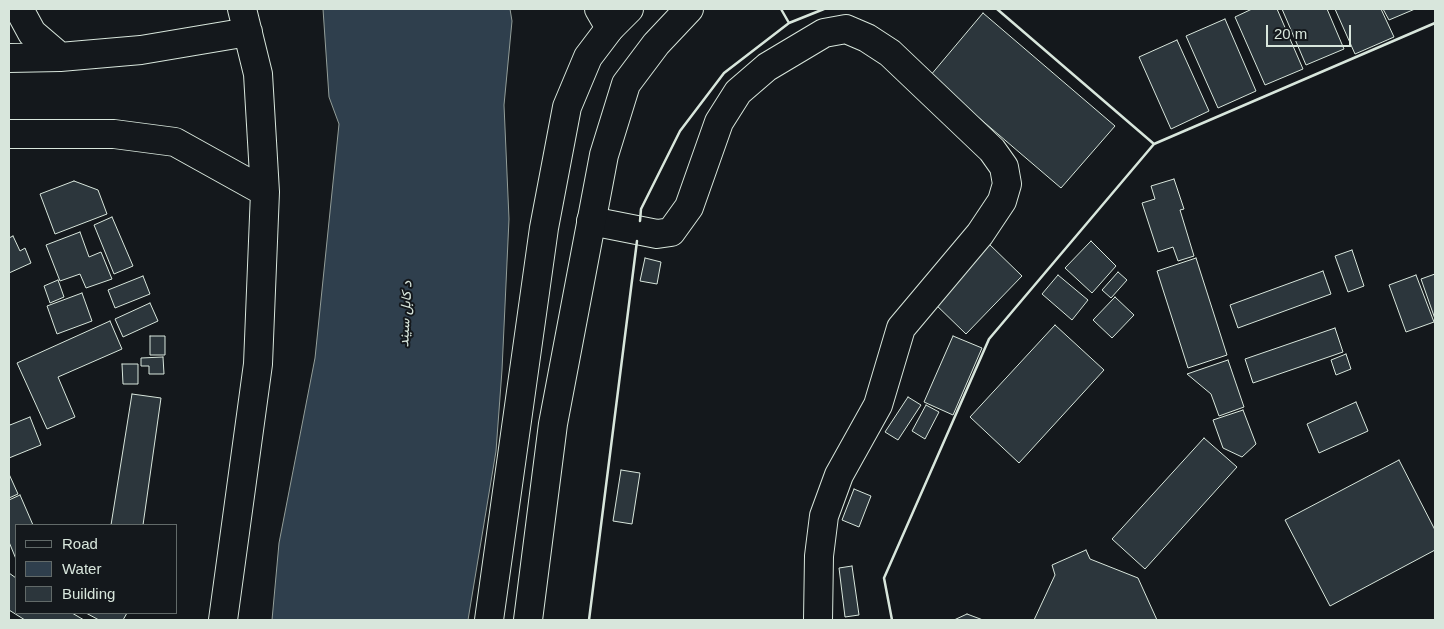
<!DOCTYPE html>
<meta charset="utf-8">
<style>
body{margin:0}
#map{position:relative;width:1444px;height:629px;overflow:hidden;background:#14181c;font-family:Arial,sans-serif}
canvas{display:block}
.frame{position:absolute;inset:0;border:10px solid #d8e6dc;pointer-events:none}
.legend{position:absolute;left:15px;top:524px;width:162px;height:90px;box-sizing:border-box;background:#14181c;border:1px solid #626a69;margin:0;padding:6px 9px;list-style:none;font-size:15px;color:#d8e6dc}
.legend li{display:flex;align-items:center;gap:10px;height:25px}
.legend b{width:25px;border:1px solid #626a69}
.scale{position:absolute;left:1266px;top:25px;width:85px;height:22px;box-sizing:border-box;border:2px solid #d8e6dc;border-top:0;padding-left:6px;font-size:15px;line-height:18px;white-space:nowrap;color:#d8e6dc;-webkit-text-stroke:4px #14181c;paint-order:stroke}
</style>
<div id="map">
<canvas width="1444" height="629"></canvas>
<div class="frame"></div>
<ul class="legend">
<li><b style="height:6px;background:#14181c"></b>Road</li>
<li><b style="height:14px;background:#2f3f4d"></b>Water</li>
<li><b style="height:14px;background:#2c363c"></b>Building</li>
</ul>
<div class="scale">20 m</div>
</div>
<script>
const g = document.querySelector('canvas').getContext('2d');
g.lineJoin = 'round';
function fill(path, color) {
  g.fillStyle = color;
  g.fill(path, 'evenodd');
}
function toPath(rows) {
  const path = new Path2D();
  for (const r of rows) {
    path.moveTo(r[0], r[1]);
    for (let i = 2; i < r.length; i += 2) path.lineTo(r[i], r[i + 1]);
  }
  return path;
}
function trace(path, color, width, dash) {
  g.strokeStyle = color;
  g.lineWidth = width;
  g.lineCap = dash ? 'butt' : 'round';
  g.setLineDash(dash || []);
  g.stroke(path);
}
function drawText(font, color, halo, rows, align = 'center') {
  g.font = font + ' Arial,Vazirmatn,sans-serif';
  g.lineWidth = 4;
  g.setLineDash([]);
  g.textBaseline = 'middle';
  g.strokeStyle = halo;
  g.fillStyle = color;
  for (const [text, x, y, turn = 0] of rows) {
    g.save();
    g.translate(x, y);
    g.rotate((+turn || 0) * Math.PI / 180);
    g.textAlign = isNaN(turn) ? turn : align;
    if (halo) g.strokeText(text, 0, 0);
    g.fillText(text, 0, 0);
    g.restore();
  }
}
const water = toPath([
 [323,9,510,9,512,21,504,105,509,219,502,370,496,451,468,620,272,620,279,543,315,358,339,124,329,97,323,9]
]);
const building = toPath([
 [1252,9,1277,9,1303,69,1265,85,1235,17,1252,9],
 [1282,9,1327,9,1344,49,1306,65,1282,9],
 [1335,9,1381,9,1394,37,1355,54,1335,9],
 [1383,9,1415,9,1389,20,1383,9],
 [983,13,1115,126,1061,188,930,76,983,13],
 [1225,19,1256,91,1218,108,1186,36,1225,19],
 [1177,40,1209,111,1171,129,1139,57,1177,40],
 [1174,179,1184,209,1180,210,1194,256,1178,261,1173,247,1158,252,1142,203,1155,199,1151,186,1174,179],
 [74,181,98,190,107,214,55,234,40,194,74,181],
 [112,217,133,266,114,274,94,225,112,217],
 [80,232,89,257,101,252,112,279,86,288,80,274,60,281,46,245,80,232],
 [13,236,20,251,25,248,31,263,9,273,9,238,13,236],
 [1091,241,1116,266,1092,293,1065,268,1091,241],
 [987,242,1022,276,966,334,931,300,987,242],
 [1352,250,1364,286,1348,292,1335,256,1352,250],
 [645,258,661,262,657,284,640,281,645,258],
 [1196,258,1227,355,1188,368,1157,271,1196,258],
 [1323,271,1331,294,1238,328,1230,305,1323,271],
 [1118,272,1127,280,1111,298,1102,290,1118,272],
 [1435,274,1435,319,1421,279,1435,274],
 [1058,275,1088,300,1072,320,1042,294,1058,275],
 [1416,275,1434,322,1406,332,1389,285,1416,275],
 [143,276,150,294,115,308,108,290,143,276],
 [58,280,64,297,50,303,44,286,58,280],
 [82,293,92,321,57,334,47,306,82,293],
 [1115,297,1134,315,1112,338,1093,320,1115,297],
 [150,303,158,321,123,337,115,319,150,303],
 [110,321,122,349,58,377,75,417,47,429,17,363,110,321],
 [1055,325,1104,370,1019,463,970,417,1055,325],
 [1335,328,1343,352,1253,383,1245,359,1335,328],
 [150,336,165,336,165,355,150,355,150,336],
 [953,336,982,348,953,415,924,402,953,336],
 [1346,354,1351,369,1336,375,1331,360,1346,354],
 [163,357,164,374,149,374,149,366,141,366,141,358,163,357],
 [1228,360,1244,407,1219,416,1211,394,1187,374,1228,360],
 [122,364,138,364,138,384,123,384,122,364],
 [132,394,161,398,143,525,111,525,132,394],
 [908,397,921,405,898,440,885,432,908,397],
 [1356,402,1368,431,1319,453,1307,424,1356,402],
 [926,405,939,412,925,439,912,431,926,405],
 [1243,410,1256,444,1242,457,1223,448,1213,420,1243,410],
 [30,417,41,445,9,458,9,422,10,425,30,417],
 [1204,438,1237,467,1145,569,1112,539,1204,438],
 [1399,460,1435,530,1435,550,1330,606,1285,520,1399,460],
 [621,470,640,473,632,524,613,521,621,470],
 [9,474,18,494,9,498,9,474],
 [854,489,871,496,859,527,842,520,854,489],
 [20,495,33,525,16,525,16,559,9,542,9,500,20,495],
 [1086,550,1090,559,1138,578,1157,620,1034,620,1055,575,1052,565,1086,550],
 [852,566,859,615,845,617,839,568,852,566],
 [9,573,16,578,16,613,72,613,84,620,25,620,9,610,9,573],
 [86,613,127,613,123,620,99,620,86,613],
 [967,614,983,620,954,620,967,614]
]);
const minor = toPath([
 [19,9,32,33,60,57],
 [599,9,610,28],
 [9,58,60,57,141,50,248,32],
 [9,134,114,134,175,142,265,192],
 [591,221,657,234,671,232,689,207,719,122,738,92,767,67,824,33,846,29,867,38,890,53,992,150,1004,167,1007,184,1002,201,980,234,901,328,878,405,839,475,824,516,819,556,818,620],
 [223,620,258,364,265,192,258,74,242,9]
]);
const highway = toPath([
 [489,620,544,228,567,107,588,57,610,28,629,9],
 [528,620,553,424,604,155,626,84,656,44,689,9]
]);
const wall = toPath([
 [781,9,789,23],
 [997,9,1154,144,1435,23],
 [640,221,641,209,680,131,724,73,789,23,824,9],
 [589,620,637,241],
 [892,620,884,578,989,339,1154,144]
]);
const waterNames = [
 ["د کابل سيند",406,314,-87]
];
fill(water, '#2f3f4d');
trace(water, '#939e99', 1);
fill(building, '#2c363c');
trace(building, '#d8e6dc', 1);
trace(minor, '#d8e6dc', 30);
trace(highway, '#d8e6dc', 30);
trace(minor, '#14181c', 28);
trace(highway, '#14181c', 28);
trace(wall, '#d8e6dc', 2.5);
drawText('italic 14px', '#d8e6dc', '#14181c', waterNames);
</script>
